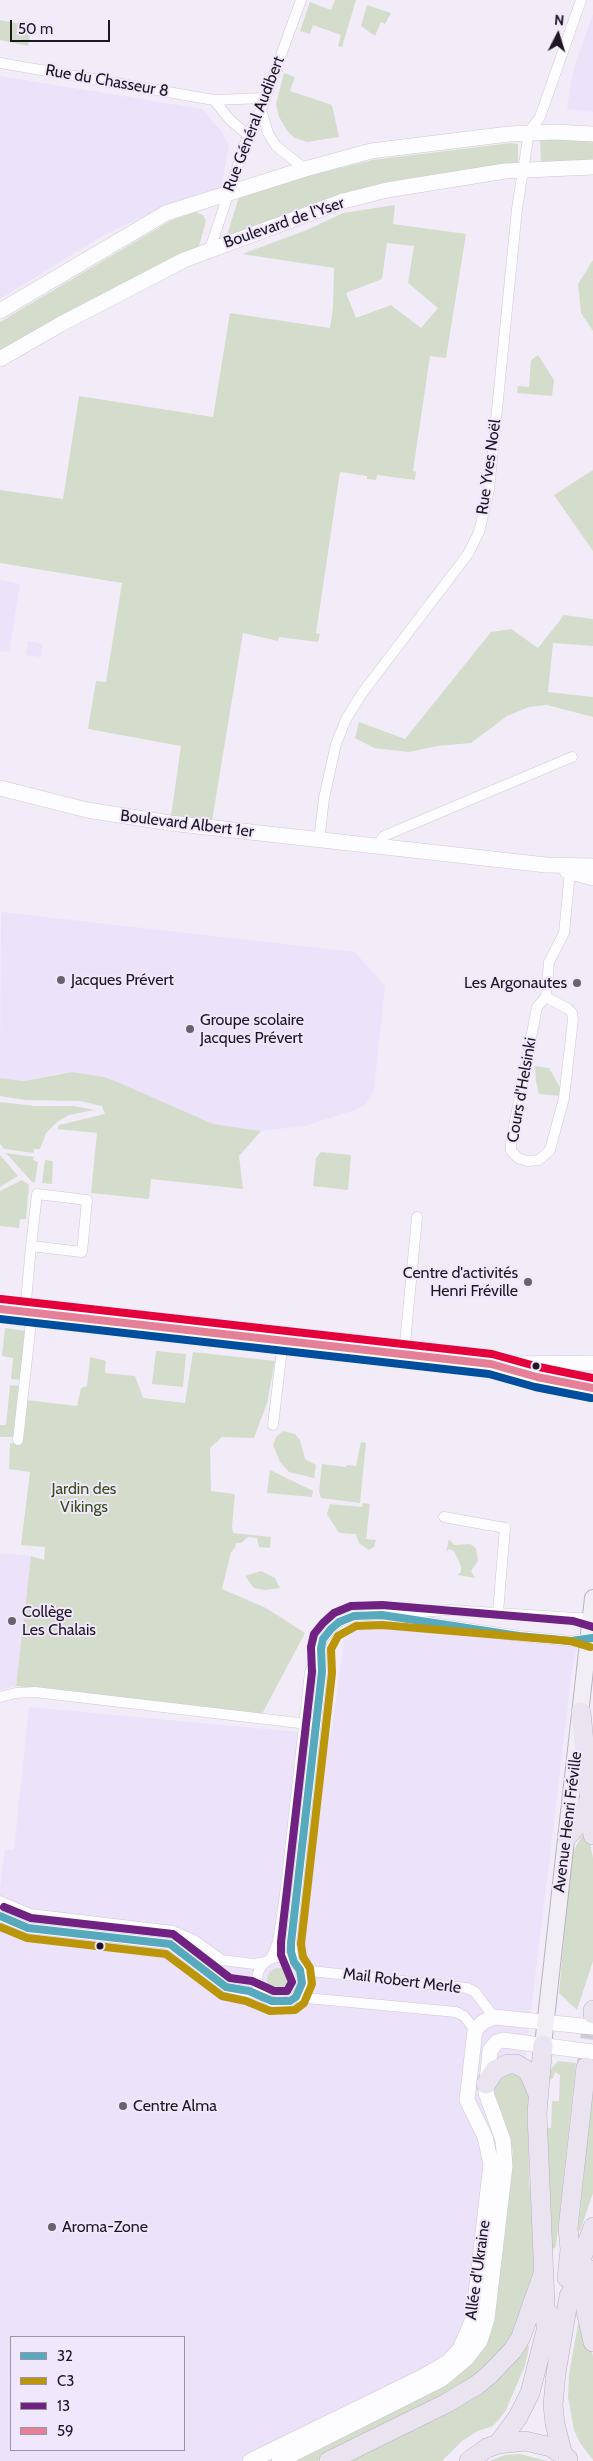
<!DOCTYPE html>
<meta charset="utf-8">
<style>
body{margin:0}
#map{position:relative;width:593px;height:2461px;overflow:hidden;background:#f2ecf8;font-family:Cabin,sans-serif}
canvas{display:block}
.legend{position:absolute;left:10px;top:2336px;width:175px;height:115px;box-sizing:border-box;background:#f1e7fd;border:1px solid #9c94a5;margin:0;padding:6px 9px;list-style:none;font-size:15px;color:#1c1721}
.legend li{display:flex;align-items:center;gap:10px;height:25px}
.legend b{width:25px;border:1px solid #9c94a5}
.north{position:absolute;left:533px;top:10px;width:50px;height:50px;-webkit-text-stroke:4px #f1e7fd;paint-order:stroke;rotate:5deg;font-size:14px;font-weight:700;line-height:20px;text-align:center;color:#1c1721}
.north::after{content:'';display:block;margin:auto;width:18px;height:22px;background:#1c1721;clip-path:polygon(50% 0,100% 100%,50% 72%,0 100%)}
.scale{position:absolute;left:10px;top:20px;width:100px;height:22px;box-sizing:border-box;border:2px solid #1c1721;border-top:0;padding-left:6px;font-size:15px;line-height:18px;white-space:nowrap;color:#1c1721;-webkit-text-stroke:4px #f1e7fd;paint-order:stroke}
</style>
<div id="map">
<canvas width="593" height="2461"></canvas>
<ul class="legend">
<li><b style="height:6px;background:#57a9bd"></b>32</li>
<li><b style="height:6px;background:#bb960a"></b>C3</li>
<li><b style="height:6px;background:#6f2282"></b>13</li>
<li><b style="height:6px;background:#e48097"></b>59</li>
</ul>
<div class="north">N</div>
<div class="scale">50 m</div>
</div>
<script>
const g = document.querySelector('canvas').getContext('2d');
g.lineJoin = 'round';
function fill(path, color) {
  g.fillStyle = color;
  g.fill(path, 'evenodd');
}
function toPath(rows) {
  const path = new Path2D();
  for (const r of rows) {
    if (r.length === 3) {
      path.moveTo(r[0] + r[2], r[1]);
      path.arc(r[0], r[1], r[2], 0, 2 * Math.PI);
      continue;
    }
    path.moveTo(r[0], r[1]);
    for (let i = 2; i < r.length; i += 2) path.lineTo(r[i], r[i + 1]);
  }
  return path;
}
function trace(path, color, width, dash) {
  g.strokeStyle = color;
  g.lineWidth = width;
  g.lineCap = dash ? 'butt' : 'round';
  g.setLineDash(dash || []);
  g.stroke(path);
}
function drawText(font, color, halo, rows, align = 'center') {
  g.font = font + ' Cabin,sans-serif';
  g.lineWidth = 4;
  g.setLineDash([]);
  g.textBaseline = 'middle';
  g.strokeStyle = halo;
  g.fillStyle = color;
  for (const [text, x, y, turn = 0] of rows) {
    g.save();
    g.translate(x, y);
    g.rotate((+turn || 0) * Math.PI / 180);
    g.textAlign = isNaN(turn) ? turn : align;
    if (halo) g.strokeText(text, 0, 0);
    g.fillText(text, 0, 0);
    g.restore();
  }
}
const built = toPath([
 [593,14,593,112,567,109,574,67],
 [0,76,202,109,221,131,229,146,221,187,176,201,104,235,0,299],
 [0,580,20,584,9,652,0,651],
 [28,641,43,644,41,657,26,655],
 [1,912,355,952,385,986,374,1089,366,1104,355,1110,304,1126,261,1131,213,1124,120,1083,61,1073,24,1081,0,1078],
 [0,1553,31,1556,16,1686,0,1690],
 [366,1622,579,1640,573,1663,494,2318,491,2333,484,2346,290,2461,0,2461,0,1888,5,1850,14,1850,29,1707,331,1735,344,1640],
 [11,2337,184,2337,184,2450,11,2450]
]);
const green = toPath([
 [335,0,356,0,342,47,338,46,341,35,313,25,310,34,300,31,310,2,331,10],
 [367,5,391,13,385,24,381,22,375,36,361,26],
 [0,20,32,26,28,46,0,40],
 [284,73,295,77,290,91,332,105,339,137,307,142,295,138,288,132,279,117,276,104],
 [540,140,593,140,593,162,541,162],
 [511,143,518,144,518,164,226,238,239,197,304,177,372,160],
 [395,205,393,224,466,234,446,358,430,356,413,471,416,472,415,480,377,475,376,480,367,479,367,476,340,472,316,633,320,634,318,642,279,637,278,641,243,633,211,827,170,823,181,746,88,729,96,681,106,682,122,583,0,563,0,490,63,499,79,396,213,417,230,313,330,328,333,308,334,268,242,254,307,230,343,213],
 [387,243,414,246,408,283,438,308,421,328,391,305,356,318,346,293,382,279],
 [195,212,203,215,206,221,199,246,0,354,0,322,170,221],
 [593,260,593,331,581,313,578,284],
 [538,355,554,380,552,396,517,393,518,386,529,387,531,360],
 [593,470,593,551,554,495],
 [564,615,593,619,593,646,553,643,548,692,593,697,593,717,547,705,529,707,507,716,471,743,437,746,409,752,374,748,355,738,359,722,405,739,491,632,511,629,538,648],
 [535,1066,549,1068,562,1091,561,1096,539,1094,536,1081],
 [72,1072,104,1077,120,1083,213,1124,261,1131,239,1156,243,1189,151,1179,149,1199,91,1193,97,1133,57,1129,59,1125,105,1114,102,1106,80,1101,25,1100,0,1096,0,1078,24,1081],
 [0,1102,35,1106,73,1106,95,1110,69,1115,57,1122,46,1133,40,1149,34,1149,34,1153,4,1149,0,1144],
 [321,1152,351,1155,348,1190,313,1186,316,1158],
 [6,1153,34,1157,33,1160,38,1162,35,1182,32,1182],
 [0,1155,18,1176,0,1187],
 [45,1160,53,1161,52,1184,42,1183],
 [22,1180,29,1185,26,1219,20,1219,19,1228,0,1226,0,1191],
 [5,1328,27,1331,21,1380,11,1379,13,1358,2,1356],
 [156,1351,186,1354,183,1387,152,1384],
 [193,1352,275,1361,267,1403,254,1438,222,1437,210,1448,211,1491,235,1494,232,1526,233,1533,271,1537,270,1548,259,1547,257,1538,248,1537,241,1543,236,1543,235,1548,231,1552,222,1589,266,1608,305,1633,262,1714,16,1686,31,1556,44,1560,45,1547,21,1545,30,1472,9,1469,10,1443,22,1444,26,1400,77,1406,81,1388,87,1386,90,1357,106,1361,105,1373,135,1376,143,1398,185,1403],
 [10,1385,19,1386,15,1437,0,1437,0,1425,6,1425],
 [283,1431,295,1434,300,1440,305,1459,316,1465,314,1478,289,1472,280,1462,273,1445,276,1437],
 [361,1442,366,1443,360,1503,321,1498,319,1491,322,1464,346,1467,347,1465,356,1466],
 [270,1470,309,1489,313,1491,312,1497,267,1493],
 [363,1503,370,1504,366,1539,376,1540,374,1547,369,1550,359,1543,356,1534,339,1533,327,1514,330,1504,362,1507],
 [449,1539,454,1545,470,1544,476,1548,478,1561,471,1571,475,1578,457,1575,461,1572,461,1566,454,1551,449,1549,446,1552],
 [261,1571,275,1578,280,1588,265,1590,254,1588,245,1576],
 [587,1827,593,1858,593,1961,577,2010,559,1993,572,1853],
 [279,1980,12],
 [558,2061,576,2063,556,2247,552,2249,545,2128,551,2128,552,2101,559,2101,560,2075,555,2072,553,2078,550,2080,548,2077,551,2069],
 [513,2073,521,2075,528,2086,529,2180,537,2274,523,2321,489,2370,317,2461,290,2461,484,2346,491,2333,494,2318,513,2151,504,2119,492,2094,495,2082,505,2074],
 [593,2084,593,2193,580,2231,578,2231],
 [580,2313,593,2356,593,2460,580,2443,574,2430,568,2397,569,2374],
 [527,2343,529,2347,525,2366,505,2412,493,2426,478,2431,462,2441,442,2461,338,2461],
 [520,2454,547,2461,490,2461,505,2455]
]);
const highwayTunnel = toPath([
 [586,2067,593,2014]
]);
const street = toPath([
 [0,63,214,100,265,98],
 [214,100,230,120,248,135],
 [261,110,268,133,276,146,305,169],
 [210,249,248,135,261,110,301,0],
 [319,841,324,798,336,744,346,719,363,692,468,554,479,532,489,490,517,209,529,132,540,117,581,0],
 [376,847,384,836,572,757],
 [546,997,537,1007,511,1142,511,1151,518,1158,527,1161,539,1160,550,1150,564,1098,573,1019,572,1013,568,1009,546,997,549,962,564,933,570,872],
 [37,1194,87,1200,82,1252,31,1246,37,1194],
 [25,1312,31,1246],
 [404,1354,417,1217],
 [273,1425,283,1341],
 [18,1440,32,1313],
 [444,1517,505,1528,498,1612],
 [400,1618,519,1636,571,1641,593,1638],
 [0,1697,16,1693,35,1692,316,1725],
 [0,1901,30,1914,173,1931,194,1940,222,1960,254,1964,266,1962],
 [0,1916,28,1928,170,1944,226,1987,262,1995],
 [280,1980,23],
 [271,1959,278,1942,285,1895,310,1672,323,1639,331,1629,339,1622,354,1616,450,1610,593,1619],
 [294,1962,291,1943,322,1672,321,1651],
 [298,1966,311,1971,467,1988,475,1992,494,2017],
 [296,1997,456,2012,464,2016,475,2030]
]);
const secondary = toPath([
 [0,311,166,213,305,169,371,151,509,134,554,132,593,134],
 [0,359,61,324,184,260,343,201,387,190,505,171,593,167],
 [0,788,87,810,170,823,546,865,593,866],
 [567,871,593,878],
 [0,1309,491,1364,537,1377,593,1388],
 [508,1364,593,1363],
 [250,2461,422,2377,448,2362,460,2349,473,2319,491,2164,485,2137,467,2100,475,2030,483,2022,494,2017,593,2027],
 [279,2461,442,2379,467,2358,480,2341,487,2319,505,2166,503,2140,486,2093,490,2050,497,2042,503,2040,593,2052]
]);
const primary = toPath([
 [543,2045,593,1598]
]);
const highway = toPath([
 [581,1712,593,1835],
 [567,1837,580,1822,588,1802],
 [593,2014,593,2010],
 [543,2045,537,2113,546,2327],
 [486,2084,495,2070,508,2064,516,2064,528,2071,538,2094],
 [588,2269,586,2311,593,2342],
 [567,2278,570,2250,568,2228,586,2067],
 [498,2444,518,2417,530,2393,550,2315],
 [563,2455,555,2424,553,2405,556,2373,569,2296,575,2285,581,2260,593,2227],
 [329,2461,445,2404,477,2385,490,2374,513,2350,521,2337,544,2271],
 [469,2461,487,2448,498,2444,525,2441,551,2447,568,2459]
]);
const bus1 = toPath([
 [0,1916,28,1928,170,1944,226,1987,249,1991,272,2001,290,2001,296,1997,302,1983,300,1970,294,1962,291,1952,291,1943,322,1672,321,1648,323,1639,331,1629,339,1622,354,1616,382,1615,519,1636,571,1641,593,1638]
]);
const bus2 = toPath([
 [0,1927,27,1938,166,1954,222,1996,246,2001,270,2011,295,2010,304,2003,312,1984,310,1968,303,1957,301,1944,332,1673,331,1649,338,1636,356,1626,382,1625,570,1641,590,1647]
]);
const bus3 = toPath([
 [4,1907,31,1918,173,1934,230,1978,252,1981,274,1991,287,1991,292,1982,281,1955,281,1942,312,1672,311,1647,314,1634,323,1623,334,1613,351,1606,382,1605,573,1621,593,1627]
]);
const bus4 = toPath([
 [0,1309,491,1364,537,1377,593,1388]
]);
const bus5 = toPath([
 [0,1319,489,1374,535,1387,591,1398]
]);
const bus6 = toPath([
 [1,1299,492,1354,539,1367,593,1378]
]);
const markers = [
 [61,980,5,"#67626c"],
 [577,983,5,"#67626c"],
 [190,1029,5,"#67626c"],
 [528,1282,5,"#67626c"],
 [536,1366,4.5,"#1c1721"],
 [12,1621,5,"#67626c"],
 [100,1946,4.5,"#1c1721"],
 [123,2106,5,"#67626c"],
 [52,2227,5,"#67626c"]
];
const streetNames = [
 ["Rue du Chasseur 8",107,81,10],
 ["Rue Général Audibert",254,124,-69],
 ["Boulevard de l'Yser",284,223,-19],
 ["Rue Yves Noël",489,467,-82],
 ["Boulevard Albert 1er",187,824,7],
 ["Cours d'Helsinki",522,1090,-80],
 ["Avenue Henri Fréville",568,1822,-83],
 ["Mail Robert Merle",402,1981,7],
 ["Allée d'Ukraine",478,2270,-82]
];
const poiNames = [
 ["Jacques Prévert",71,980],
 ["Les Argonautes",567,983,"right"],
 ["Groupe scolaire",200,1020],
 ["Jacques Prévert",200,1038],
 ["Centre d'activités",518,1273,"right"],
 ["Henri Fréville",518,1291,"right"],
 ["Collège",22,1612],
 ["Les Chalais",22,1630],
 ["Centre Alma",133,2106],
 ["Aroma-Zone",62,2227]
];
const parkNames = [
 ["Jardin des",84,1489],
 ["Vikings",84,1507]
];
fill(built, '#ece2fa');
fill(green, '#d4ddcb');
trace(highwayTunnel, '#d2ccd8', 19, [19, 9]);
trace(street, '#cec9d3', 11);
trace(secondary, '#cec9d3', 16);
trace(primary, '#b9b1c0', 18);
trace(highway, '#b9b1c0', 20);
trace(street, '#fdfcfe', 10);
trace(secondary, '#fdfcfe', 15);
trace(primary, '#f1eff5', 16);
trace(highway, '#e9e4ef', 19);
trace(bus1, '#57a9bd', 8);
trace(bus2, '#bb960a', 8);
trace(bus3, '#6f2282', 8);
trace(bus4, '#e48097', 8);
trace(bus5, '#004f9e', 8);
trace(bus6, '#e4003a', 8);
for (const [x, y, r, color] of markers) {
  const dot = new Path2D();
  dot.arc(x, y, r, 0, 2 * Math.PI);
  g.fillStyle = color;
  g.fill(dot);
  trace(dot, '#f1e7fd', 2);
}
drawText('16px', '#1c1721', '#f1e7fd', streetNames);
drawText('16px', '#1c1721', '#f1e7fd', poiNames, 'left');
drawText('16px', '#374f17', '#f1e7fd', parkNames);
</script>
